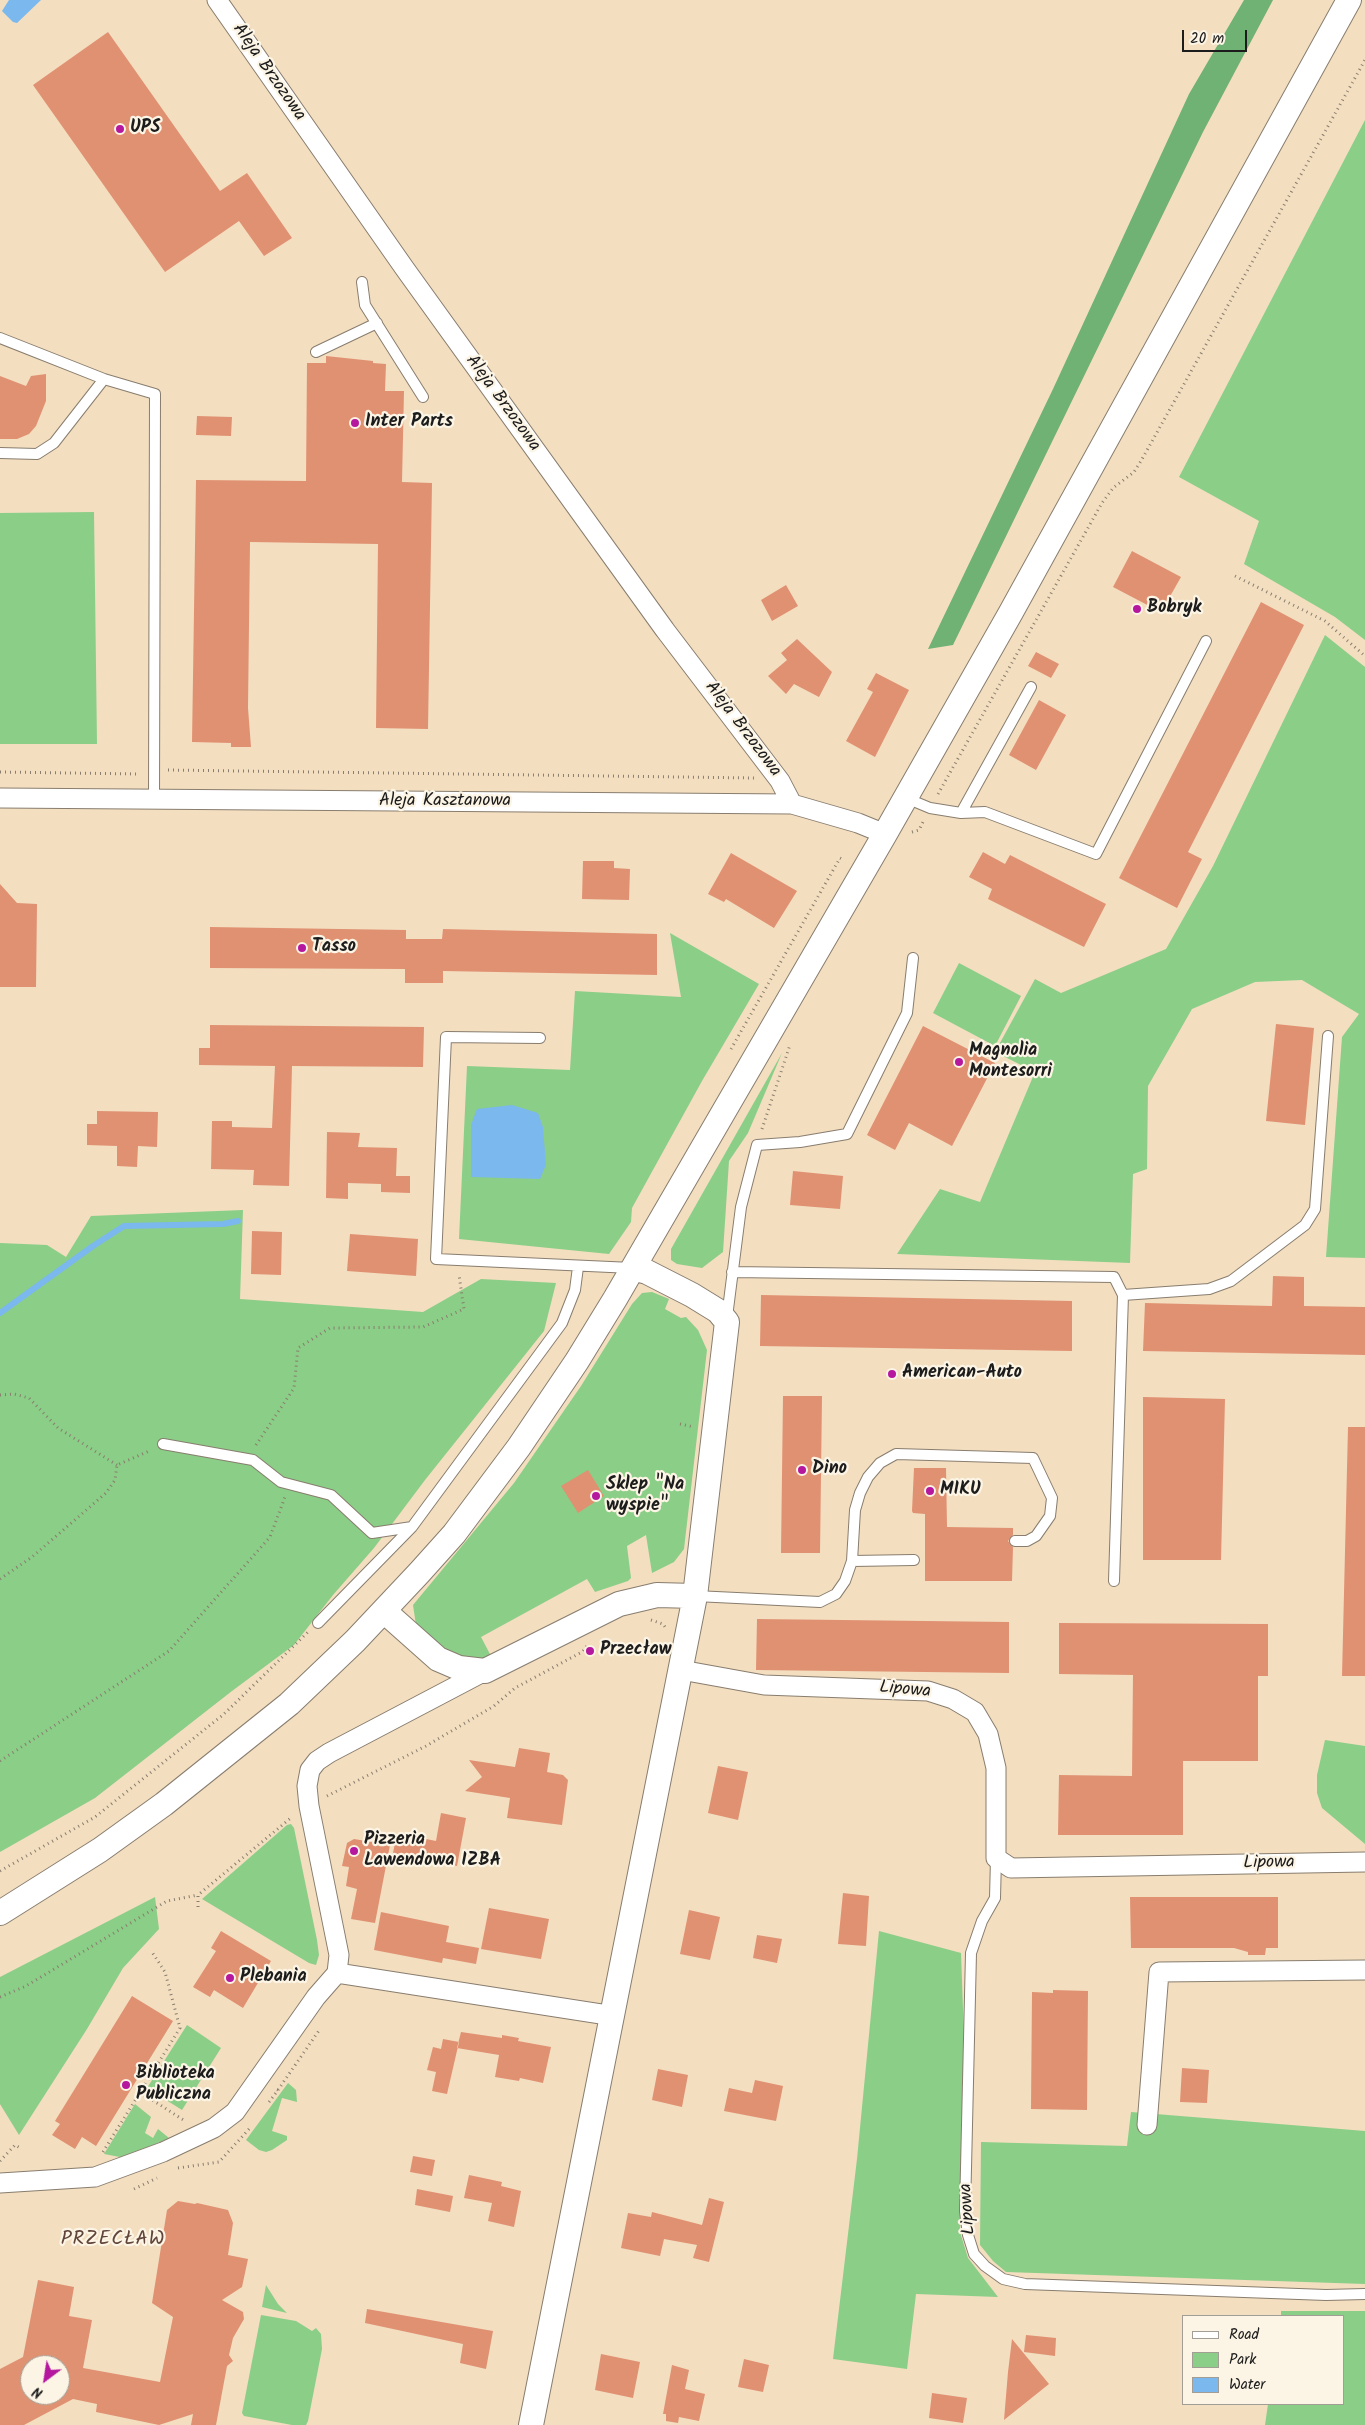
<!DOCTYPE html>
<meta charset="utf-8">
<style>
body{margin:0}
#map{position:relative;width:1365px;height:2425px;overflow:hidden;background:#f3dec0;font-family:Kalam,sans-serif}
canvas{display:block}
.legend{position:absolute;left:1182px;top:2315px;width:162px;height:90px;box-sizing:border-box;background:#fcf5e5;border:1px solid #a29e95;margin:0;padding:6px 9px;list-style:none;font-size:15px;color:#1c1c1c}
.legend li{display:flex;align-items:center;gap:10px;height:25px}
.legend b{width:25px;border:1px solid #a29e95}
.north{position:absolute;left:20px;top:2355px;width:50px;height:50px;box-sizing:border-box;background:#fcf5e5;border:1px solid #a29e95;border-radius:50%;rotate:211deg;font-size:14px;font-weight:700;line-height:20px;text-align:center;color:#1c1c1c}
.north::after{content:'';display:block;margin:auto;width:18px;height:22px;background:#b5179e;clip-path:polygon(50% 0,100% 100%,50% 72%,0 100%)}
.scale{position:absolute;left:1182px;top:30px;width:65px;height:22px;box-sizing:border-box;border:2px solid #1c1c1c;border-top:0;padding-left:6px;font-size:15px;line-height:18px;white-space:nowrap;color:#1c1c1c;-webkit-text-stroke:4px #fcf5e5;paint-order:stroke}
</style>
<div id="map">
<canvas width="1365" height="2425"></canvas>
<ul class="legend">
<li><b style="height:6px;background:#fff"></b>Road</li>
<li><b style="height:14px;background:#8bce87"></b>Park</li>
<li><b style="height:14px;background:#7bb8ee"></b>Water</li>
</ul>
<div class="north">N</div>
<div class="scale">20 m</div>
</div>
<script>
const g = document.querySelector('canvas').getContext('2d');
g.lineJoin = 'round';
function fill(path, color) {
  g.fillStyle = color;
  g.fill(path, 'evenodd');
}
function toPath(rows) {
  const path = new Path2D();
  for (const r of rows) {
    path.moveTo(r[0], r[1]);
    for (let i = 2; i < r.length; i += 2) path.lineTo(r[i], r[i + 1]);
  }
  return path;
}
function trace(path, color, width, dash) {
  g.strokeStyle = color;
  g.lineWidth = width;
  g.lineCap = dash ? 'butt' : 'round';
  g.setLineDash(dash || []);
  g.stroke(path);
}
function drawText(font, color, halo, rows, align = 'center') {
  g.font = font + ' Kalam,sans-serif';
  g.lineWidth = 4.5;
  g.setLineDash([]);
  g.textBaseline = 'middle';
  g.strokeStyle = halo;
  g.fillStyle = color;
  for (const [text, x, y, turn = 0] of rows) {
    g.save();
    g.translate(x, y);
    g.rotate((+turn || 0) * Math.PI / 180);
    g.textAlign = isNaN(turn) ? turn : align;
    if (halo) g.strokeText(text, 0, 0);
    g.fillText(text, 0, 0);
    g.restore();
  }
}
const green = toPath([
 [1365,120,1365,640,1335,617,1244,564,1259,521,1179,477],
 [94,512,97,744,0,744,0,513],
 [1325,635,1365,667,1365,1258,1326,1257,1342,1037,1359,1014,1302,980,1255,982,1192,1009,1148,1086,1147,1169,1133,1174,1130,1263,897,1254,940,1189,980,1202,1035,1072,995,1052,1035,979,1061,993,1166,949,1213,866],
 [670,933,759,984,702,1081,632,1208,631,1222,609,1254,459,1239,467,1066,570,1070,575,991,681,997],
 [959,963,1021,996,995,1046,933,1013],
 [782,1053,748,1133,729,1161,723,1252,702,1268,677,1264,671,1260,671,1249],
 [243,1210,240,1299,423,1312,481,1279,556,1283,544,1331,425,1480,374,1548,333,1595,294,1645,232,1691,95,1798,0,1852,0,1243,47,1245,66,1257,91,1216],
 [652,1292,669,1299,665,1309,681,1318,686,1317,698,1330,707,1350,684,1549,674,1562,652,1573,646,1535,627,1546,631,1578,628,1581,595,1592,587,1579,481,1637,491,1656,481,1661,470,1661,442,1649,416,1625,413,1605,514,1483,581,1386,632,1304,642,1293],
 [1325,1740,1365,1746,1365,1844,1322,1808,1317,1793,1317,1775],
 [291,1824,294,1828,317,1940,319,1955,316,1965,309,1963,202,1899,287,1825],
 [155,1897,159,1929,123,1968,87,2029,19,2135,0,2104,0,1977],
 [879,1931,961,1953,965,2065,960,2232,968,2258,998,2297,916,2294,907,2369,833,2359,857,2159],
 [187,2025,221,2048,182,2110,147,2088],
 [288,2083,296,2090,297,2102,282,2098,272,2131,287,2136,287,2140,272,2150,266,2152,259,2150,246,2140],
 [135,2104,151,2117,145,2133,153,2138,158,2129,169,2138,125,2158,104,2154],
 [1131,2112,1365,2131,1365,2284,1006,2272,993,2261,980,2245,981,2142,1127,2146],
 [266,2285,278,2304,287,2313,262,2307],
 [1281,2311,1365,2311,1365,2425,1265,2425,1268,2404,1344,2404,1344,2316,1281,2316],
 [261,2315,296,2321,312,2331,316,2328,321,2334,322,2349,308,2421,306,2425,292,2425,244,2416,242,2413]
]);
const forest = toPath([
 [1244,0,1273,0,1203,132,953,645,928,649,1053,389,1189,94]
]);
const water = toPath([
 [9,0,41,0,17,23,13,22,2,11],
 [512,1105,538,1113,543,1127,546,1165,540,1179,471,1177,471,1125,477,1109]
]);
const stream = toPath([
 [0,1313,93,1246,124,1226,223,1224,238,1221]
]);
const building = toPath([
 [108,32,220,191,247,173,292,238,264,256,239,221,165,272,33,85],
 [326,356,373,361,373,363,386,364,385,391,404,391,402,482,432,483,428,729,376,728,378,544,250,542,248,708,251,747,231,747,231,743,192,742,196,480,306,481,307,363,326,363],
 [46,374,46,401,36,426,29,434,17,439,0,439,0,376,26,386,31,376],
 [197,416,232,417,231,436,196,435],
 [1132,551,1181,577,1164,607,1155,609,1113,587],
 [786,585,798,606,772,621,761,600],
 [1261,602,1304,625,1188,852,1202,859,1177,908,1119,878],
 [797,639,832,672,819,697,794,684,786,694,768,676,787,660,781,653],
 [1036,652,1059,664,1051,678,1028,666],
 [876,673,909,690,875,757,846,741,873,692,867,689],
 [1039,700,1066,715,1036,770,1009,755],
 [983,852,1005,864,1010,855,1106,904,1084,947,988,899,992,889,969,877],
 [731,853,797,891,774,928,726,899,724,902,708,894],
 [583,861,614,861,614,868,630,869,629,900,582,899],
 [0,884,17,903,37,904,36,987,0,987],
 [210,927,406,930,406,939,442,939,443,929,657,934,657,975,443,971,443,983,405,983,405,969,210,968],
 [1276,1024,1314,1028,1305,1125,1266,1121],
 [210,1025,424,1027,423,1067,292,1066,289,1186,253,1185,254,1170,211,1169,212,1121,232,1121,232,1127,272,1128,275,1066,199,1065,199,1048,210,1048],
 [923,1026,995,1063,952,1146,909,1123,895,1150,867,1135],
 [97,1111,158,1112,157,1147,138,1146,137,1167,117,1166,117,1146,87,1145,87,1124,97,1124],
 [327,1132,360,1133,358,1147,397,1148,396,1176,410,1176,410,1193,381,1192,381,1184,348,1183,348,1199,326,1198],
 [793,1171,843,1176,840,1209,790,1205],
 [252,1231,282,1232,281,1275,251,1274],
 [350,1234,418,1239,416,1276,347,1271],
 [1273,1276,1304,1277,1304,1306,1365,1307,1365,1355,1143,1351,1145,1303,1272,1306],
 [761,1295,1072,1301,1072,1351,760,1346],
 [783,1396,822,1396,820,1553,781,1553],
 [1143,1397,1225,1399,1221,1560,1143,1560],
 [1348,1427,1365,1427,1365,1676,1342,1676],
 [914,1468,946,1468,947,1527,1013,1528,1013,1535,1008,1541,1013,1547,1012,1581,925,1581,925,1514,913,1513,912,1511],
 [588,1470,604,1496,578,1513,561,1486],
 [757,1619,1009,1622,1009,1673,756,1670],
 [1059,1623,1268,1624,1268,1676,1258,1676,1258,1761,1183,1761,1183,1835,1058,1835,1059,1775,1132,1776,1133,1675,1059,1674],
 [519,1748,550,1753,547,1772,563,1775,568,1780,562,1825,507,1818,510,1798,465,1791,482,1777,469,1760,515,1767],
 [718,1766,748,1772,738,1820,708,1813],
 [441,1813,466,1818,457,1866,393,1853,397,1833,436,1841],
 [354,1839,390,1845,375,1923,351,1919,357,1889,346,1886,349,1867,342,1866,347,1843],
 [843,1893,869,1896,866,1946,838,1944],
 [1130,1897,1278,1897,1278,1948,1266,1948,1265,1955,1248,1955,1248,1952,1234,1948,1131,1948],
 [489,1908,549,1919,541,1959,481,1949],
 [689,1910,720,1917,710,1960,680,1954],
 [381,1912,449,1926,446,1942,479,1948,476,1964,443,1958,442,1963,374,1950],
 [221,1931,271,1961,243,2008,214,1990,210,1997,193,1987,216,1951,211,1948],
 [757,1935,782,1939,777,1963,753,1958],
 [1053,1990,1088,1991,1087,2110,1031,2109,1032,1992,1053,1993],
 [132,1996,173,2021,96,2146,82,2137,75,2149,52,2135,60,2124,55,2121],
 [461,2032,502,2038,502,2035,519,2038,518,2041,551,2047,543,2083,520,2078,519,2081,495,2077,499,2055,457,2048],
 [443,2039,459,2042,447,2094,432,2091,436,2072,427,2070,433,2047,441,2049],
 [1182,2068,1209,2070,1207,2103,1180,2102],
 [658,2069,688,2075,682,2107,652,2100],
 [755,2080,783,2086,776,2121,724,2111,729,2088,752,2093],
 [413,2156,435,2160,432,2176,410,2172],
 [469,2175,502,2182,501,2186,521,2191,514,2227,488,2221,492,2203,464,2198],
 [417,2189,453,2196,450,2212,415,2205],
 [709,2198,724,2202,709,2262,693,2258,697,2245,664,2239,660,2256,621,2248,628,2213,651,2217,652,2212,702,2225],
 [178,2201,195,2204,197,2203,228,2210,233,2223,228,2255,248,2259,242,2287,222,2300,243,2312,244,2319,233,2338,229,2355,233,2361,227,2366,216,2425,191,2425,193,2414,159,2425,96,2412,97,2404,73,2399,24,2425,0,2425,0,2369,23,2357,38,2280,74,2287,69,2316,92,2320,83,2368,160,2382,173,2317,152,2303,167,2210],
 [30,2365,60,2365,60,2395,30,2395],
 [367,2309,493,2331,486,2369,460,2363,463,2344,365,2323],
 [1026,2335,1056,2338,1055,2356,1024,2352],
 [1012,2339,1049,2384,1004,2420,1008,2372],
 [601,2354,640,2362,633,2398,595,2390],
 [744,2359,769,2365,763,2392,738,2387],
 [672,2365,689,2370,685,2389,705,2394,699,2421,679,2417,678,2423,666,2421,666,2414,663,2414],
 [932,2393,967,2398,963,2423,929,2418]
]);
const path = toPath([
 [1235,576,1325,621,1365,656],
 [168,770,754,778],
 [0,772,139,774],
 [938,794,1102,503,1113,488,1134,472,1141,461,1365,60],
 [912,832,919,830,923,822],
 [731,1049,840,858,844,860],
 [762,1129,790,1045],
 [0,1395,14,1394,29,1398,58,1428,117,1465],
 [680,1424,694,1427],
 [256,1445,294,1388,298,1348,330,1328,423,1327,464,1309,459,1275],
 [0,1579,32,1557,106,1493,115,1480,117,1465,149,1451],
 [651,1620,663,1624,665,1627],
 [0,1761,169,1651,270,1537,285,1497],
 [327,1796,426,1746,494,1706,515,1688,582,1652,587,1646],
 [0,1871,95,1817,224,1714,308,1632],
 [198,1907,198,1895,292,1817],
 [0,1997,26,1986,167,1901,198,1895],
 [278,2090,320,2029],
 [140,2092,185,2121],
 [269,2102,278,2090,274,2088],
 [103,2152,180,2028,165,1972,152,1952],
 [0,2161,15,2145,22,2149],
 [178,2168,219,2162,251,2127],
 [134,2189,157,2178]
]);
const service = toPath([
 [362,282,365,305,423,397],
 [0,338,104,379,155,394,154,799],
 [316,352,377,323],
 [0,453,37,454,54,443,104,379],
 [906,798,930,808,961,813,985,812,1096,854,1206,641],
 [961,813,1031,687],
 [540,1038,446,1037,436,1259,632,1268],
 [732,1272,1114,1277,1123,1295,1114,1581],
 [1123,1295,1209,1289,1231,1281,1305,1225,1315,1209,1328,1036],
 [727,1317,741,1207,757,1145,800,1142,847,1134,907,1013,913,958],
 [163,1444,253,1460,281,1482,331,1495,372,1533,412,1527,562,1323,575,1290,578,1267],
 [852,1561,855,1510,860,1493,868,1477,880,1463,896,1454,1033,1458,1052,1498,1050,1516,1036,1536,1027,1541,1015,1541],
 [695,1596,820,1602,836,1594,845,1581,852,1561,914,1560],
 [318,1623,412,1527],
 [996,1858,995,1898,982,1921,971,1953,965,2211,968,2235,974,2254,985,2266,1003,2279,1025,2284,1326,2295,1365,2294]
]);
const minor = toPath([
 [217,0,405,269,665,630,780,781,792,804],
 [0,798,792,804,858,823,885,834],
 [681,1670,764,1685,928,1691,953,1699,975,1712,988,1734,996,1768,996,1858,1011,1868,1365,1862],
 [337,1973,614,2016],
 [1147,2125,1159,1972,1365,1970],
 [0,2183,95,2177,163,2152,214,2128,235,2112,316,1997,337,1973,339,1955,309,1806,307,1786,310,1770,317,1761,329,1753,485,1671]
]);
const tertiary = toPath([
 [384,1611,438,1659,459,1668,485,1671,619,1604,657,1595,695,1596],
 [0,1913,100,1850,164,1804,289,1704,355,1641,419,1573,454,1534,519,1447,577,1361,615,1299,885,834,1010,614,1349,0],
 [531,2425,695,1596,727,1322,718,1311,692,1295,647,1272,633,1268]
]);
const markers = [
 [120,129,5,"#b5179e"],
 [355,423,5,"#b5179e"],
 [1137,609,5,"#b5179e"],
 [302,948,5,"#b5179e"],
 [959,1062,5,"#b5179e"],
 [892,1374,5,"#b5179e"],
 [802,1470,5,"#b5179e"],
 [930,1491,5,"#b5179e"],
 [596,1496,5,"#b5179e"],
 [590,1651,5,"#b5179e"],
 [354,1851,5,"#b5179e"],
 [230,1978,5,"#b5179e"],
 [126,2085,5,"#b5179e"]
];
const streetNames = [
 ["Aleja Brzozowa",268,73,55],
 ["Aleja Brzozowa",502,404,54],
 ["Aleja Brzozowa",742,730,53],
 ["Aleja Kasztanowa",445,802],
 ["Lipowa",905,1691,5],
 ["Lipowa",1269,1864,-1],
 ["Lipowa",969,2209,-94]
];
const poiNames = [
 ["UPS",130,129],
 ["Inter Parts",365,423],
 ["Bobryk",1147,609],
 ["Tasso",312,948],
 ["Magnolia",969,1052],
 ["Montesorri",969,1073],
 ["American-Auto",902,1374],
 ["Dino",812,1470],
 ["Sklep \"Na",606,1486],
 ["wyspie\"",606,1507],
 ["MIKU",940,1491],
 ["Przecław",600,1651],
 ["Pizzeria",364,1841],
 ["Lawendowa IZBA",364,1862],
 ["Plebania",240,1978],
 ["Biblioteka",136,2075],
 ["Publiczna",136,2096]
];
const quarterNames = [
 ["PRZECŁAW",113,2241]
];
fill(green, '#8bce87');
fill(forest, '#70b174');
fill(water, '#7bb8ee');
trace(stream, '#7bb8ee', 6);
fill(building, '#e09172');
trace(service, '#887d6e', 12);
trace(minor, '#887d6e', 21);
trace(tertiary, '#887d6e', 26);
trace(path, '#887d6e', 3, [1, 4]);
trace(service, '#fff', 10);
trace(minor, '#fff', 19);
trace(tertiary, '#fff', 24);
for (const [x, y, r, color] of markers) {
  const dot = new Path2D();
  dot.arc(x, y, r, 0, 2 * Math.PI);
  g.fillStyle = color;
  g.fill(dot);
  trace(dot, '#fcf5e5', 2);
}
drawText('18px', '#1c1c1c', '#fcf5e5', streetNames);
drawText('bold 18px', '#1c1c1c', '#fcf5e5', poiNames, 'left');
g.letterSpacing = '1px';
drawText('20px', '#61453a', '#fcf5e5', quarterNames);
g.letterSpacing = '0px';
</script>
